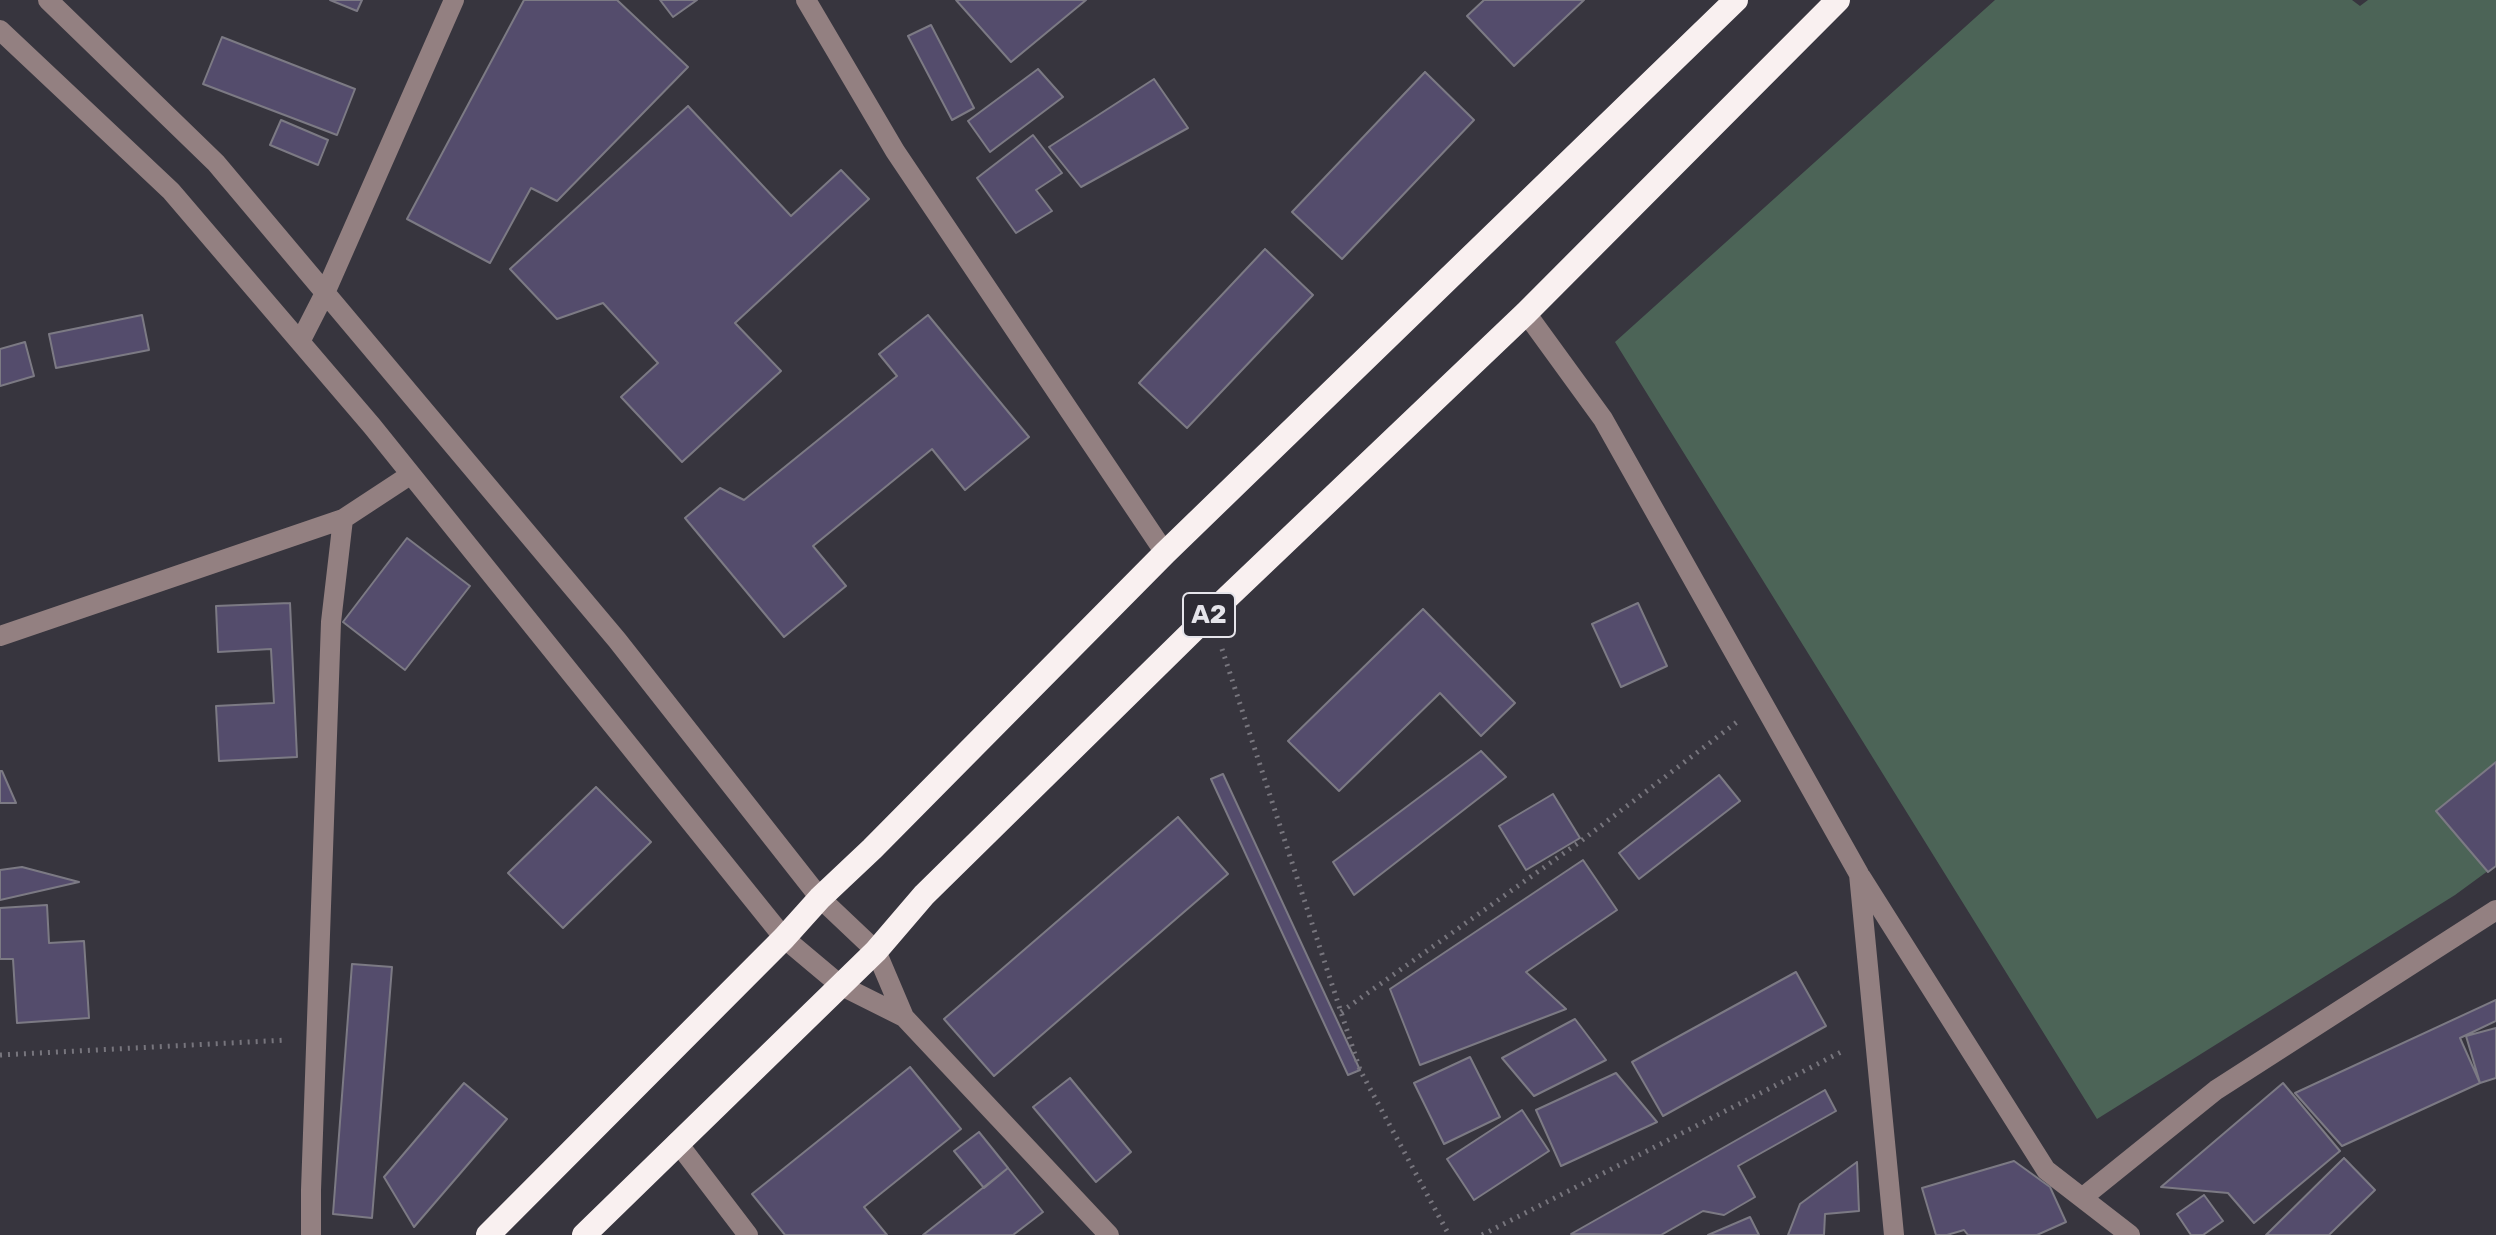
<!DOCTYPE html>
<style>
body{margin:0}
canvas{display:block;background:#37353e}
</style>
<canvas width="2496" height="1235"></canvas>
<script>
const g = document.querySelector('canvas').getContext('2d');
g.lineJoin = 'round';
function fill(path, color) {
  g.fillStyle = color;
  g.fill(path, 'evenodd');
}
function toPath(rows) {
  const path = new Path2D();
  for (const r of rows) {
    path.moveTo(r[0], r[1]);
    for (let i = 2; i < r.length; i += 2) path.lineTo(r[i], r[i + 1]);
  }
  return path;
}
function trace(path, color, width, dash) {
  g.strokeStyle = color;
  g.lineWidth = width;
  g.lineCap = dash ? 'butt' : 'round';
  g.setLineDash(dash || []);
  g.stroke(path);
}
function drawText(font, color, halo, rows, align = 'center') {
  g.font = font + ' Rubik,sans-serif';
  g.lineWidth = 6;
  g.setLineDash([]);
  g.textBaseline = 'middle';
  g.strokeStyle = halo;
  g.fillStyle = color;
  for (const [text, x, y, turn = 0] of rows) {
    g.save();
    g.translate(x, y);
    g.rotate((+turn || 0) * Math.PI / 180);
    g.textAlign = isNaN(turn) ? turn : align;
    if (halo) g.strokeText(text, 0, 0);
    g.fillText(text, 0, 0);
    g.restore();
  }
}
const green = toPath([
 [1995,0,2352,0,2360,6,2368,0,2496,0,2496,865,2455,895,2097,1119,1615,342]
]);
const building = toPath([
 [330,0,362,0,357,11,330,0],
 [524,0,617,0,688,67,557,201,531,188,490,263,407,219,524,0],
 [660,0,697,0,673,17,660,0],
 [956,0,1086,0,1011,62,956,0],
 [1484,0,1584,0,1514,66,1467,16,1484,0],
 [931,25,974,108,952,120,908,36,931,25],
 [222,37,355,89,337,135,203,84,222,37],
 [1038,69,1063,97,990,152,968,121,1038,69],
 [1425,72,1474,120,1342,259,1292,212,1425,72],
 [1154,79,1188,128,1081,187,1049,147,1154,79],
 [688,106,791,216,841,170,869,199,735,323,781,371,682,462,621,397,658,363,603,303,557,319,510,269,688,106],
 [281,120,328,140,318,165,270,145,281,120],
 [1033,135,1062,173,1036,190,1052,211,1016,233,977,178,1033,135],
 [1265,249,1313,295,1187,428,1139,383,1265,249],
 [142,315,149,350,56,368,49,334,142,315],
 [928,315,1029,437,965,490,932,449,813,546,846,586,784,637,685,518,720,488,744,500,897,376,879,354,928,315],
 [25,342,34,376,0,386,0,349,25,342],
 [407,538,470,586,405,670,343,622,407,538],
 [290,603,297,757,219,761,216,706,274,703,271,649,218,652,216,606,290,603],
 [1638,603,1667,666,1621,687,1592,624,1638,603],
 [1423,609,1515,703,1481,736,1440,693,1339,791,1288,741,1423,609],
 [1481,751,1506,777,1354,895,1333,862,1481,751],
 [2496,762,2496,866,2488,872,2436,811,2496,762],
 [0,771,2,771,16,803,0,803,0,771],
 [1223,774,1360,1070,1348,1075,1211,779,1223,774],
 [1719,775,1740,801,1639,879,1619,853,1719,775],
 [596,787,651,842,563,928,508,873,596,787],
 [1553,794,1580,838,1526,870,1499,826,1553,794],
 [1178,817,1228,874,994,1076,944,1019,1178,817],
 [1583,860,1617,910,1526,972,1566,1009,1420,1065,1390,989,1583,860],
 [22,867,79,882,0,900,0,870,22,867],
 [47,905,49,943,84,941,89,1018,17,1023,13,959,0,959,0,908,47,905],
 [352,964,392,967,372,1218,333,1214,352,964],
 [1796,972,1826,1026,1663,1116,1632,1062,1796,972],
 [2496,1000,2496,1021,2460,1038,2480,1083,2342,1146,2295,1093,2496,1000],
 [1575,1019,1606,1060,1534,1096,1502,1058,1575,1019],
 [2496,1028,2496,1078,2480,1083,2466,1036,2496,1028],
 [1470,1057,1500,1117,1444,1144,1414,1083,1470,1057],
 [910,1067,961,1129,864,1207,887,1235,785,1235,752,1194,910,1067],
 [1616,1073,1657,1122,1561,1166,1536,1110,1616,1073],
 [1070,1078,1131,1152,1096,1182,1033,1107,1070,1078],
 [464,1083,507,1119,414,1227,384,1177,464,1083],
 [2283,1083,2340,1151,2254,1223,2228,1193,2161,1187,2283,1083],
 [1825,1090,1836,1111,1738,1166,1755,1197,1724,1215,1703,1211,1661,1235,1571,1234,1825,1090],
 [1522,1110,1549,1151,1474,1200,1447,1159,1522,1110],
 [979,1132,1008,1168,984,1188,954,1151,979,1132],
 [2344,1158,2375,1190,2329,1235,2266,1235,2344,1158],
 [2014,1161,2050,1187,2066,1222,2037,1235,1968,1235,1964,1230,1947,1235,1936,1235,1922,1188,2014,1161],
 [1857,1162,1859,1211,1825,1214,1824,1235,1788,1235,1800,1204,1857,1162],
 [1008,1168,1043,1212,1013,1235,923,1235,1008,1168],
 [2204,1195,2223,1221,2203,1235,2191,1235,2177,1214,2204,1195],
 [1750,1217,1759,1235,1708,1235,1750,1217]
]);
const path = toPath([
 [1222,649,1360,1070,1449,1235],
 [1341,1012,1581,841,1737,722],
 [0,1055,287,1040],
 [1482,1235,1845,1050]
]);
const minor = toPath([
 [48,0,216,163,617,640,820,898,876,951,904,1017,1109,1235],
 [806,0,895,151,1165,553],
 [0,30,171,191,372,426,784,938,840,985,904,1017],
 [1526,313,1603,419,1859,874,1894,1235],
 [300,342,325,293,454,0],
 [0,636,343,519,410,475],
 [1861,877,2046,1170,2130,1235],
 [677,1142,748,1235],
 [2082,1198,2216,1090,2496,910],
 [311,1235,311,1190,331,622,343,519]
]);
const highway = toPath([
 [488,1235,784,938,820,898,872,849,1165,553,1736,0],
 [584,1235,876,951,924,895,1210,614,1526,313,1838,0]
]);
const shields = [
 [1209,615,52]
];
const shieldNames = [
 ["A2",1209,615]
];
fill(green, '#4c6457');
fill(building, '#544c6c');
trace(building, '#7c7a84', 2);
trace(path, '#77757d', 5, [2, 6]);
trace(minor, '#938081', 20);
trace(highway, '#f9f0f0', 24);
for (const [x, y, w] of shields) {
  const box = new Path2D();
  box.roundRect(x - w / 2, y - 22, w, 44, 6);
  g.fillStyle = '#2d2b34';
  g.fill(box);
  trace(box, '#e5e4ea', 2);
}
drawText('bold 26px', '#e5e4ea', null, shieldNames);
</script>
